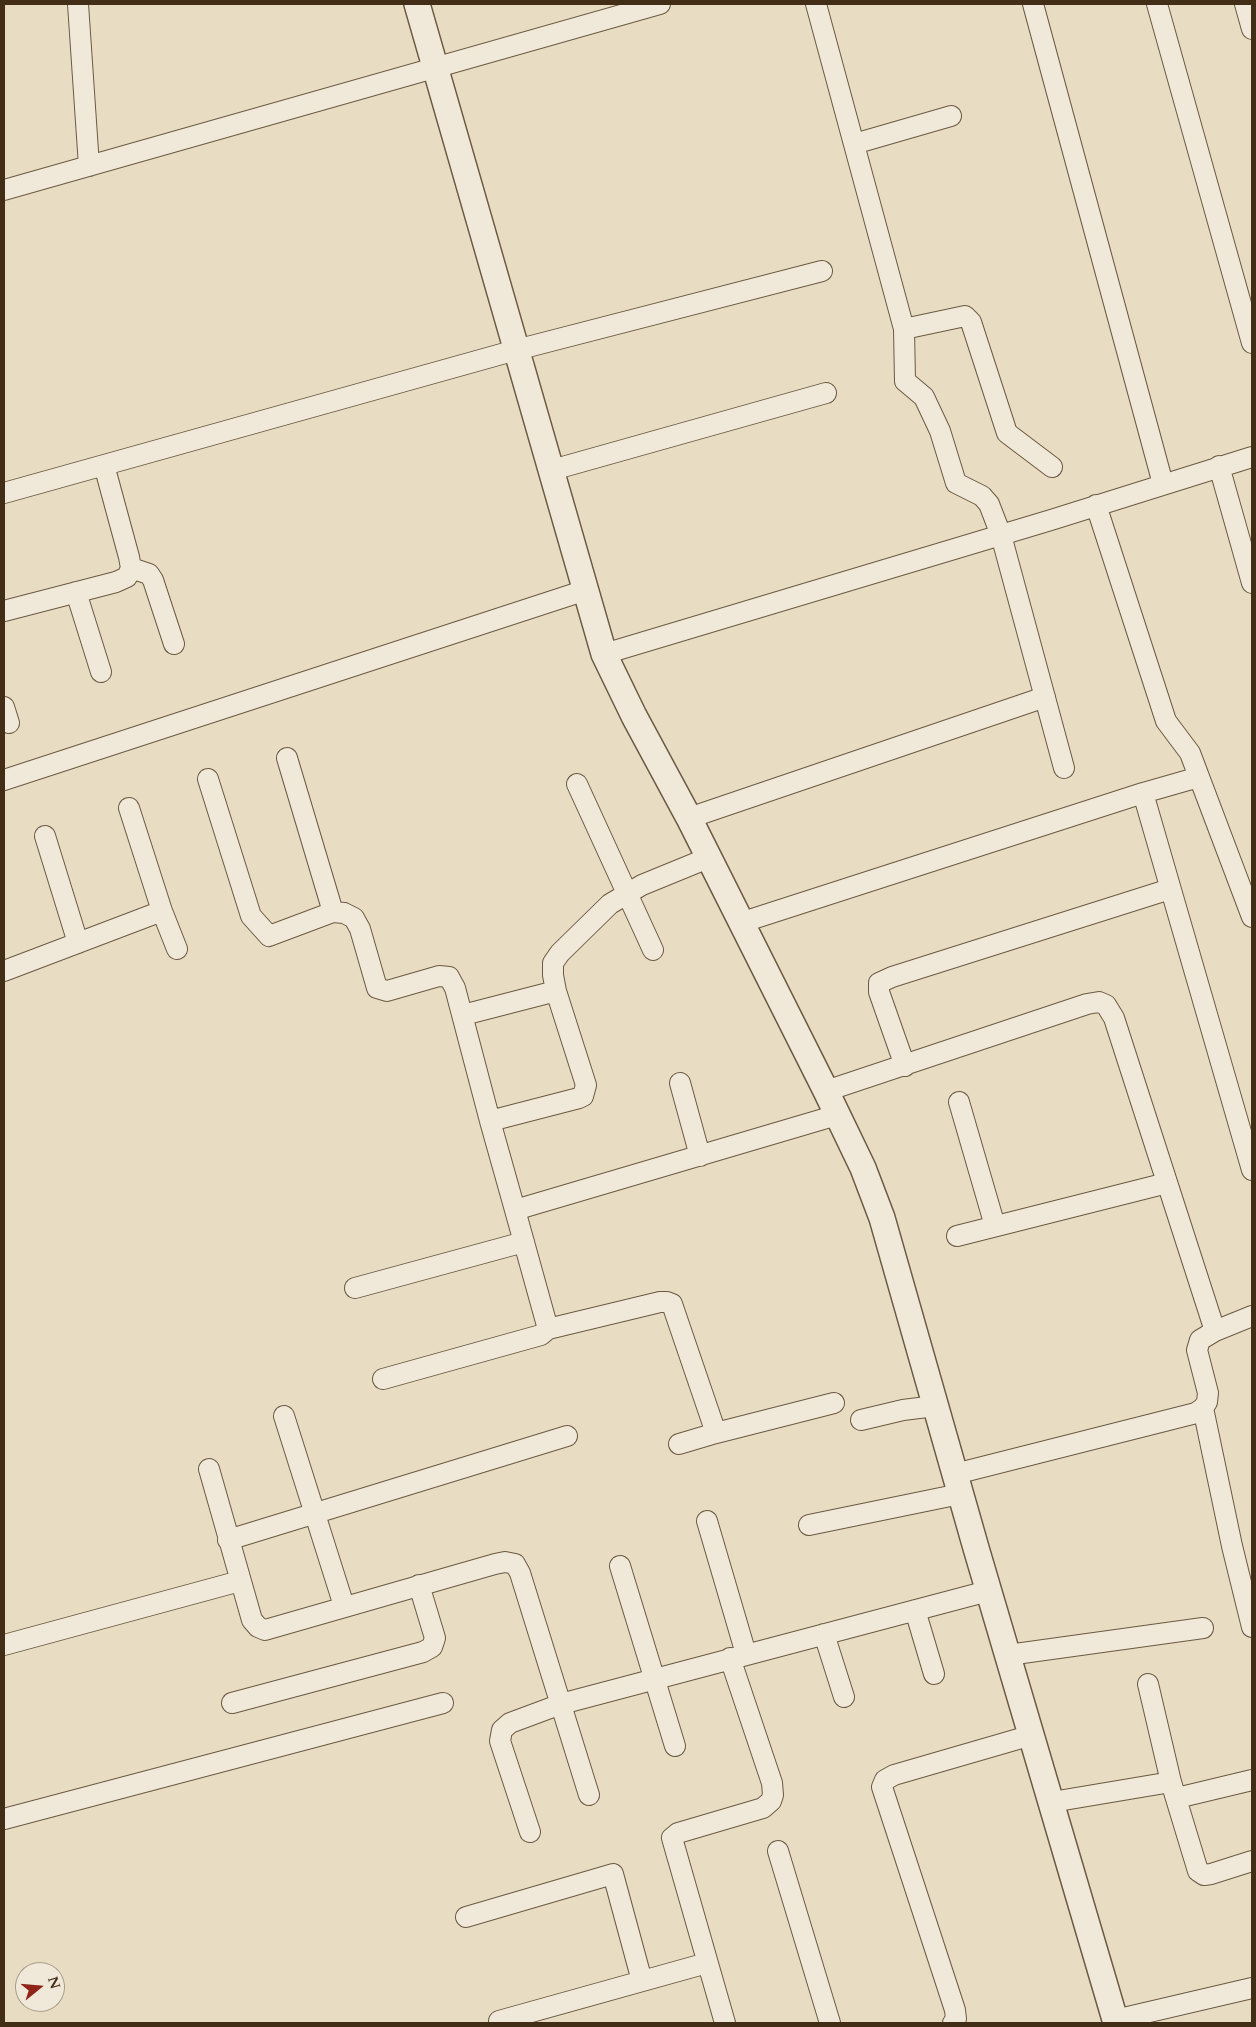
<!DOCTYPE html>
<style>
body{margin:0}
#map{position:relative;width:1256px;height:2027px;overflow:hidden;background:#e8dcc3;font-family:Cardo,serif}
canvas{display:block}
.frame{position:absolute;inset:0;border:5px solid #422d17;pointer-events:none}
.north{position:absolute;left:15px;top:1962px;width:50px;height:50px;box-sizing:border-box;background:#f0e8d8;border:1px solid #aa9d8b;border-radius:50%;rotate:73deg;font-size:14px;font-weight:700;line-height:20px;text-align:center;color:#422d17}
.north::after{content:'';display:block;margin:auto;width:18px;height:22px;background:#8f2418;clip-path:polygon(50% 0,100% 100%,50% 72%,0 100%)}
</style>
<div id="map">
<canvas width="1256" height="2027"></canvas>
<div class="frame"></div>
<div class="north">N</div>
</div>
<script>
const g = document.querySelector('canvas').getContext('2d');
g.lineJoin = 'round';
function toPath(rows) {
  const path = new Path2D();
  for (const r of rows) {
    path.moveTo(r[0], r[1]);
    for (let i = 2; i < r.length; i += 2) path.lineTo(r[i], r[i + 1]);
  }
  return path;
}
function trace(path, color, width, dash) {
  g.strokeStyle = color;
  g.lineWidth = width;
  g.lineCap = dash ? 'butt' : 'round';
  g.setLineDash(dash || []);
  g.stroke(path);
}
const minor = toPath([
 [78,4,89,166],
 [816,4,904,329,905,381,924,397,940,431,956,483,982,496,989,504,1001,535,1064,768],
 [1033,4,1163,484],
 [1157,4,1252,343],
 [1245,4,1252,29],
 [854,144,951,116],
 [4,190,660,4],
 [904,329,965,316,971,322,1007,433,1052,467],
 [1219,466,1252,583],
 [552,470,826,393],
 [4,493,516,350,822,271],
 [1096,505,1166,721,1190,753,1252,917],
 [131,568,149,574,153,580,174,644],
 [76,592,101,672],
 [4,611,116,582,127,577,131,568,129,557,104,465],
 [604,654,1051,520,1252,457],
 [4,707,9,723],
 [287,758,333,912],
 [208,779,251,916,269,936,333,912,344,913,354,918,360,929,377,988,387,991,439,976,449,977,455,988,490,1121,579,1098,583,1096,586,1085,556,991,553,975,553,963,560,953,610,904,642,885,708,858],
 [4,780,586,590],
 [577,784,653,950],
 [1143,793,1252,1170],
 [129,808,162,911,177,949],
 [689,818,1045,697],
 [45,836,78,943],
 [740,923,1143,793,1199,777],
 [4,971,162,911],
 [463,1015,556,991],
 [905,1066,879,992,879,983,892,977,1170,889],
 [680,1083,700,1156],
 [826,1091,1087,1004,1099,1002,1106,1005,1114,1018,1215,1331],
 [959,1102,995,1226],
 [490,1121,515,1210,837,1115],
 [957,1236,1167,1183],
 [355,1288,524,1242],
 [548,1329,660,1302,667,1302,672,1304,716,1433,834,1403],
 [383,1379,541,1335,548,1329,515,1210],
 [1203,1408,1232,1546,1252,1627],
 [284,1416,344,1606],
 [861,1420,903,1410,935,1406],
 [679,1444,716,1433],
 [209,1469,252,1620,258,1627,265,1630,495,1564,505,1562,515,1564,520,1573,589,1795],
 [955,1474,1196,1413,1203,1408,1207,1402,1208,1393,1197,1350,1200,1340,1215,1331,1252,1316],
 [707,1521,746,1654],
 [809,1525,960,1494],
 [228,1540,567,1436],
 [620,1566,675,1746],
 [915,1610,934,1674],
 [824,1634,844,1697],
 [4,1645,240,1581],
 [1008,1655,1203,1628],
 [232,1703,423,1652,432,1647,435,1638,419,1585],
 [1171,1782,1198,1871,1204,1875,1211,1874,1252,1861],
 [1177,1798,1252,1780],
 [1052,1802,1171,1782,1148,1684],
 [4,1819,443,1703],
 [530,1832,500,1741,502,1730,510,1723,561,1704,988,1591],
 [778,1851,830,2023],
 [466,1917,613,1874,642,1981],
 [1115,2020,1252,1988],
 [499,2021,707,1963],
 [725,2023,672,1838,678,1833,763,1808,771,1801,773,1795,772,1783,730,1658],
 [953,2023,956,2019,955,2010,882,1787,885,1780,894,1775,1032,1735]
]);
const tertiary = toPath([
 [417,4,604,654,634,716,689,818,826,1091,863,1168,882,1218,976,1548,1116,2023]
]);
trace(minor, '#6c5942', 22);
trace(tertiary, '#6c5942', 28);
trace(minor, '#f0e8d8', 20);
trace(tertiary, '#f0e8d8', 25);
</script>
